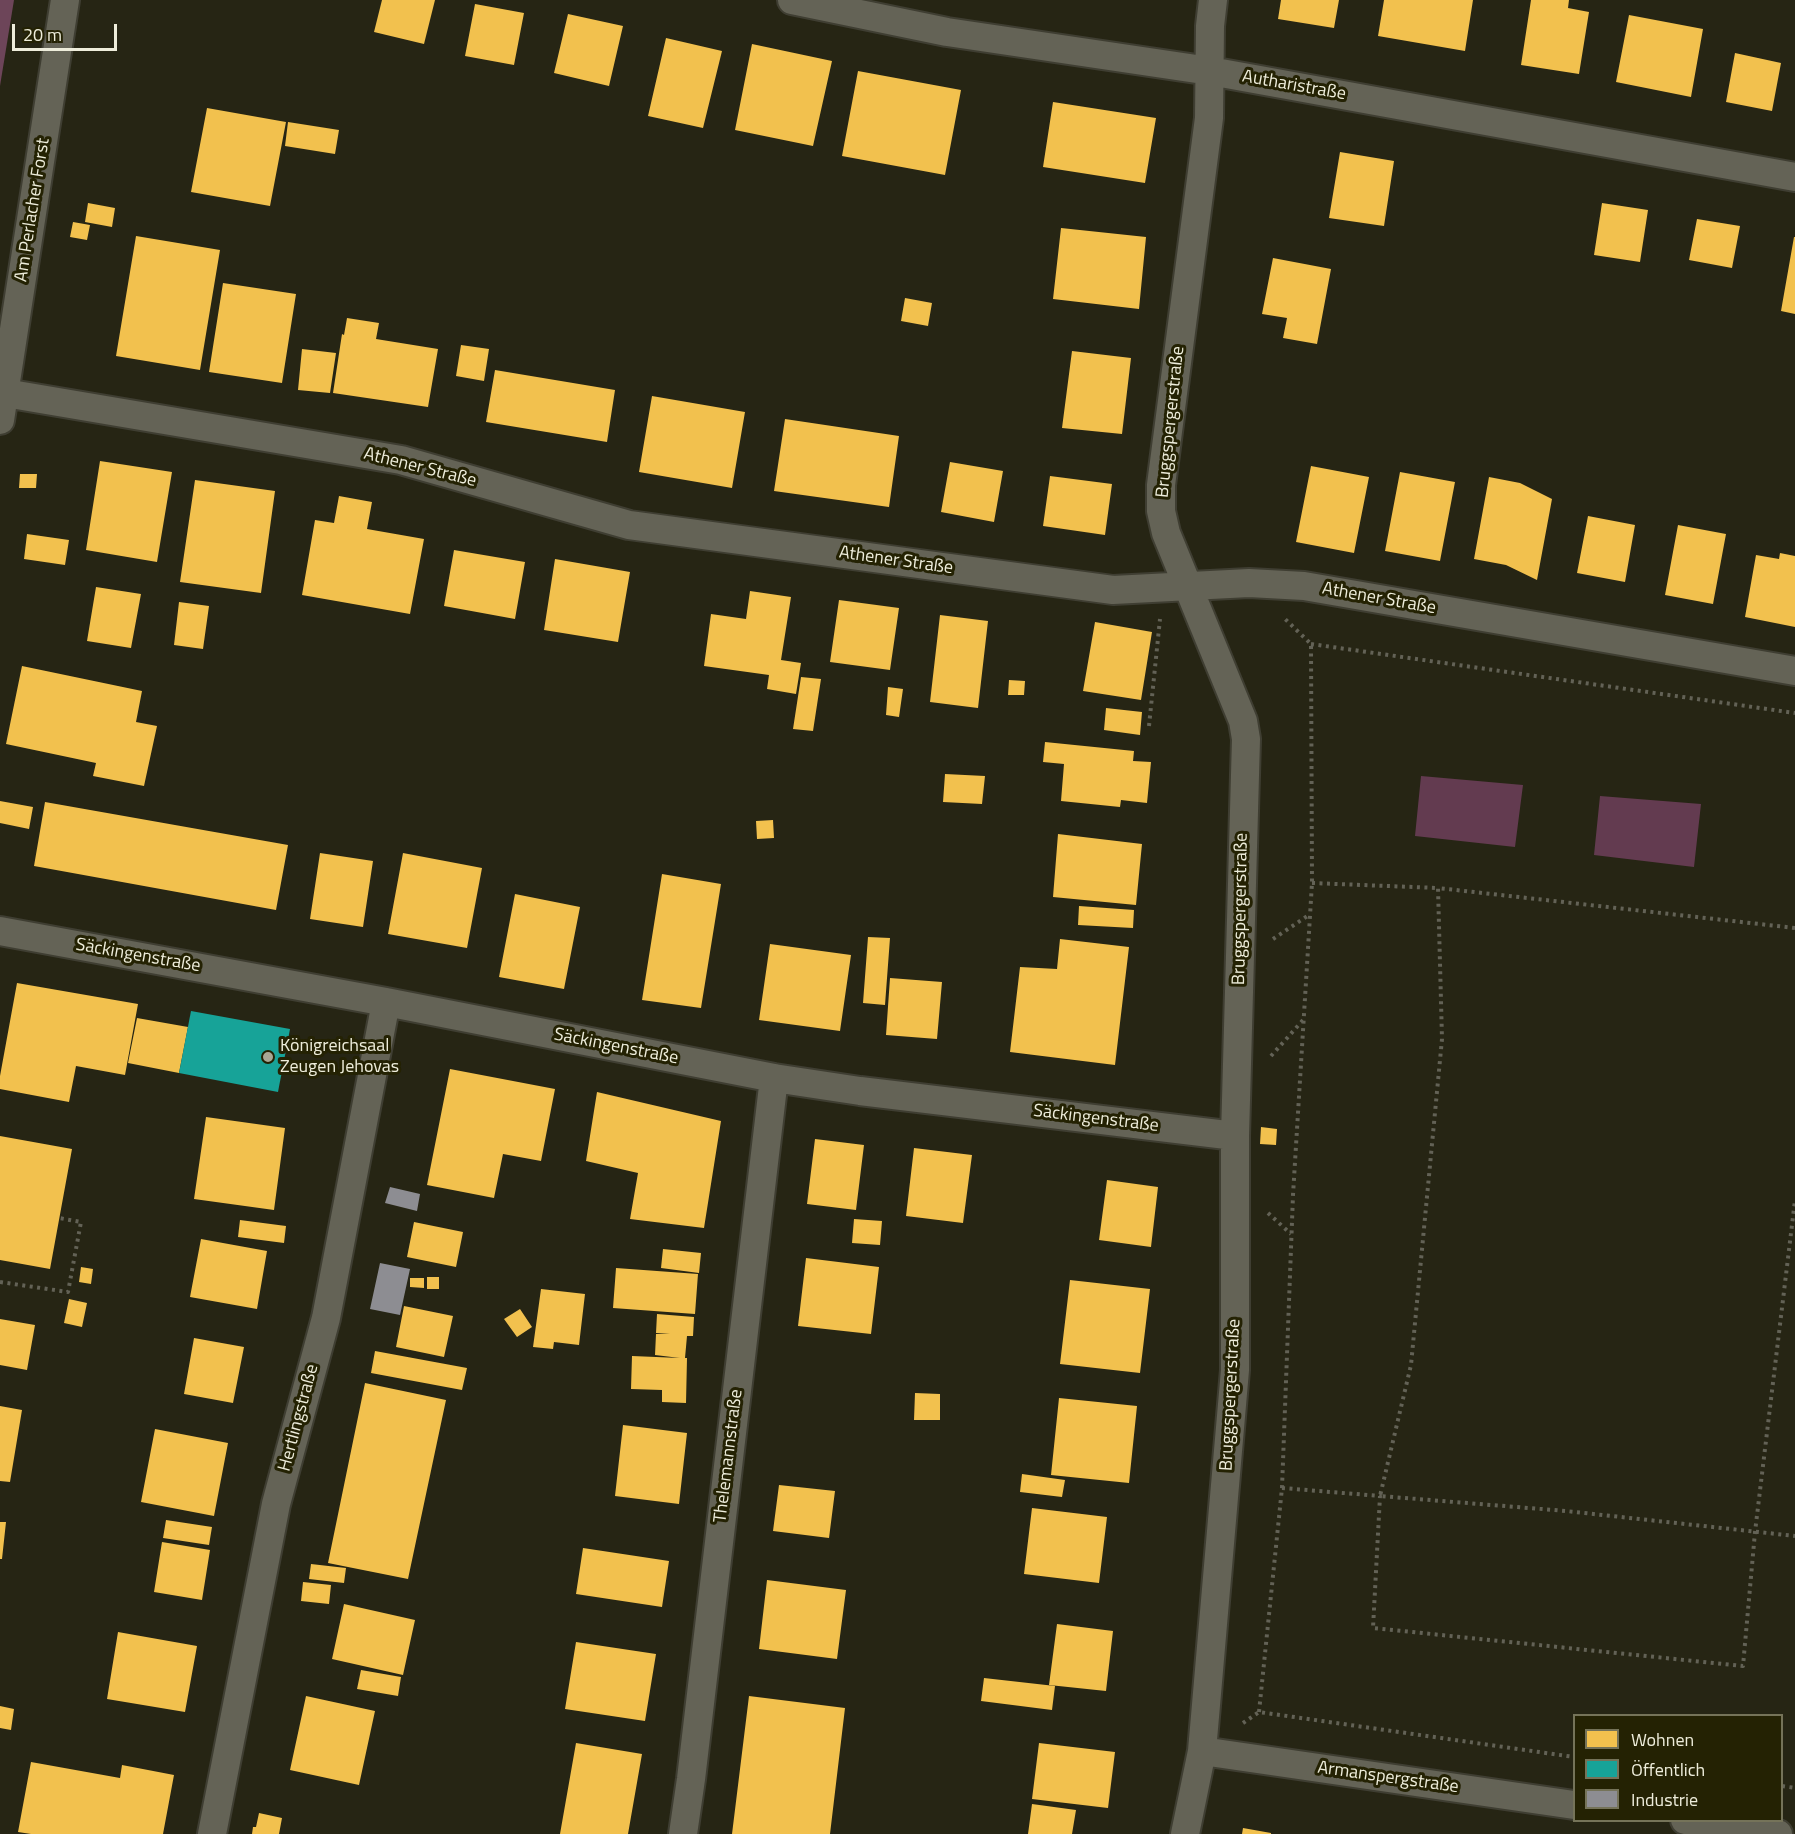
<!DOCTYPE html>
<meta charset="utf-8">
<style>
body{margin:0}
#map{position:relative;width:1795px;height:1834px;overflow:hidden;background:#262514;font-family:"Titillium Web",sans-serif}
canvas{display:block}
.legend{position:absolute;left:1573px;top:1714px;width:210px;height:108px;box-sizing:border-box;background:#242203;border:2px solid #757359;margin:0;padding:8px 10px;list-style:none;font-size:18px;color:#eeeddb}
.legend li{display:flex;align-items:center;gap:12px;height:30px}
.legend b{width:30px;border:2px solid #757359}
.scale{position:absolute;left:12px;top:24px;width:105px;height:27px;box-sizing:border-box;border:3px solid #eeeddb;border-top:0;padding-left:8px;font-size:18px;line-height:21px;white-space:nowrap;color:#eeeddb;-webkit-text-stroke:4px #242203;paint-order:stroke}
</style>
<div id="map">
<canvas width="1795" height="1834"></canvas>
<ul class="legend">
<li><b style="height:16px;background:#f2c14e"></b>Wohnen</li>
<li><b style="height:16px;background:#17a398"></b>Öffentlich</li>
<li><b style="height:16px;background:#8d8d92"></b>Industrie</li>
</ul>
<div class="scale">20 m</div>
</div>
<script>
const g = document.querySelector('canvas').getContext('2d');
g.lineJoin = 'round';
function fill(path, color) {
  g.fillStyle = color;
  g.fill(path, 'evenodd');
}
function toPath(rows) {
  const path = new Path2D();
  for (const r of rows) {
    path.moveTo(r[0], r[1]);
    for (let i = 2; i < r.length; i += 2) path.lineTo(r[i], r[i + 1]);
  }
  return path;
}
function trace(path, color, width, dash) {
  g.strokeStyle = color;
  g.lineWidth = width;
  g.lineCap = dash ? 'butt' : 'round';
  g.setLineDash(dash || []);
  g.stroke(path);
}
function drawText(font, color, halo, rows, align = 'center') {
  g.font = font + ' "Titillium Web",sans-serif';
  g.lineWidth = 6;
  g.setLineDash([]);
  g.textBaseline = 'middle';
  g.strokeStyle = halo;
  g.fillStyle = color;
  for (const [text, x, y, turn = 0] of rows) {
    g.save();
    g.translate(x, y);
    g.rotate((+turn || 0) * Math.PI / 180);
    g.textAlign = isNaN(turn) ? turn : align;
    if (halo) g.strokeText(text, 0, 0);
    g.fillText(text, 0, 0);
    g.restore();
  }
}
const green = toPath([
 [1421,776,1523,785,1515,847,1415,836],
 [1600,796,1701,804,1694,867,1594,855]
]);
const forest = toPath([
 [0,0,14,0,0,86]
]);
const homes = toPath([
 [382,0,435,0,424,44,374,32],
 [1281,0,1339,0,1334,28,1278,19],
 [1384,0,1473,0,1465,51,1378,36],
 [1531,0,1569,0,1568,8,1589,12,1579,74,1521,65],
 [475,4,524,13,514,65,465,56],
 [568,14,623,26,609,86,554,73],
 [1629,15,1703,29,1691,97,1616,82],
 [666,38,722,51,703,128,648,116],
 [752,44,832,61,813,146,735,130],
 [1735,53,1781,63,1772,111,1726,102],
 [858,71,961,90,945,175,842,156],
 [1053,102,1156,118,1145,183,1043,167],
 [207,108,286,122,270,206,191,192],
 [288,122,339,130,335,154,285,146],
 [1340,152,1394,161,1384,226,1329,218],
 [88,203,115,208,112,227,85,222],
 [1602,203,1648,210,1640,262,1594,255],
 [1697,219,1740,226,1732,268,1689,260],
 [73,222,90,225,87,240,70,237],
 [1061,228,1146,237,1139,309,1053,299],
 [136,236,220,250,200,370,116,356],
 [1794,237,1795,237,1795,314,1781,311],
 [1273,258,1331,269,1317,344,1283,338,1287,318,1262,314],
 [223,283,296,294,282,383,209,372],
 [905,298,932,303,928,326,901,321],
 [347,318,379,323,376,339,438,349,428,407,333,393,342,334,344,335],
 [461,345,489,349,484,381,456,376],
 [302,349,336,353,330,393,298,390],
 [1072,351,1131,358,1122,434,1062,428],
 [495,370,615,390,607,442,486,422],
 [652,396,745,412,732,488,639,472],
 [785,419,899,436,889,507,774,491],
 [100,461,172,472,157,562,86,550],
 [950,462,1003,471,994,522,941,512],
 [1311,466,1369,477,1354,553,1296,542],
 [1400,472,1455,482,1440,561,1385,551],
 [20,474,37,474,36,488,19,488],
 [1050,476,1112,484,1105,535,1043,526],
 [1489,477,1520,483,1552,499,1537,580,1506,565,1474,559],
 [195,480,275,491,261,593,180,582],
 [339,496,372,502,367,529,424,539,410,614,302,595,315,520,334,523],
 [1588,516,1635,525,1625,582,1577,573],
 [1678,525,1726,534,1713,604,1665,595],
 [27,534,69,540,65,565,24,559],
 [454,550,525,562,515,619,444,606],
 [1780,553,1795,556,1795,627,1745,617,1756,555,1779,559],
 [555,559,630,572,618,642,544,630],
 [96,587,141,594,131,648,87,641],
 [750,591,791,597,781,660,801,663,796,694,767,689,769,675,704,666,711,614,746,619],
 [839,600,899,608,890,670,830,662],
 [179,602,209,606,203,649,174,645],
 [940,615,988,621,978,708,930,702],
 [1095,622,1152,632,1141,700,1083,691],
 [22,666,142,691,136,722,157,726,144,786,93,776,96,763,6,744],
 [801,677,821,679,813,731,793,729],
 [1009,680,1025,681,1024,695,1008,695],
 [888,687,903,689,899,717,886,715],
 [1106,708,1142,712,1140,735,1104,730],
 [1045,742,1134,751,1133,761,1151,762,1147,803,1121,800,1120,807,1061,801,1064,764,1043,762],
 [945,774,985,776,982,804,943,802],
 [0,801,33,807,29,829,0,823],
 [45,802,288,845,276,910,34,866],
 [773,820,774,838,757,839,756,821],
 [1058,834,1142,844,1136,905,1053,897],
 [320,853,373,861,363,927,310,919],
 [403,853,482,868,467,948,388,934],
 [662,874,721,884,701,1008,642,1000],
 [515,894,580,907,564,989,499,977],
 [1079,906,1134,910,1133,928,1078,925],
 [868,937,890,938,885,1005,863,1003],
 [1060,939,1129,947,1115,1065,1010,1052,1020,967,1057,969],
 [770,944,851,955,840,1031,759,1020],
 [890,978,942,982,937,1039,886,1035],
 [17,983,138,1004,125,1075,76,1066,69,1102,0,1089,0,1076],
 [137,1018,188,1027,179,1073,128,1063],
 [450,1069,555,1089,541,1161,503,1154,494,1198,427,1185],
 [597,1092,721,1121,704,1228,630,1219,638,1173,586,1161],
 [206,1117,285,1128,274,1210,194,1199],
 [1261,1127,1277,1129,1276,1145,1260,1144],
 [0,1136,72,1149,50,1269,0,1260],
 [815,1139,864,1145,856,1210,807,1204],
 [914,1148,972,1155,963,1223,906,1216],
 [1107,1180,1158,1187,1151,1247,1099,1240],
 [854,1219,882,1221,880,1245,852,1243],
 [240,1220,286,1226,284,1243,238,1237],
 [414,1222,463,1232,456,1267,407,1257],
 [201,1239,267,1251,257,1309,190,1297],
 [663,1249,701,1253,699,1273,661,1268],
 [806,1258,879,1267,871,1334,798,1326],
 [81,1267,93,1269,91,1284,79,1282],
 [616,1268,698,1274,695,1314,613,1308],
 [427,1277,439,1277,439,1289,427,1289],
 [410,1278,424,1278,424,1288,410,1287],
 [1070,1280,1150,1289,1140,1373,1060,1364],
 [541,1289,585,1294,579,1345,554,1342,553,1349,533,1347],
 [69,1299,87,1303,82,1327,64,1323],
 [404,1306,453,1316,444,1357,396,1347],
 [520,1309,532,1327,517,1337,504,1319],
 [657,1314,694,1317,693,1336,687,1336,685,1358,687,1358,686,1403,662,1402,662,1390,631,1389,632,1356,680,1358,655,1355,656,1334,670,1334,656,1333],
 [0,1319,35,1325,27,1370,0,1365],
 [194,1338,244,1347,233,1403,184,1394],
 [375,1351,467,1368,462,1390,371,1373],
 [365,1383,446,1400,408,1579,328,1563],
 [915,1393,940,1394,940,1420,914,1420],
 [1059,1398,1137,1406,1129,1483,1051,1475],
 [0,1406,22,1410,10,1482,0,1481],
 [623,1425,687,1433,679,1504,615,1496],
 [155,1429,228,1443,214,1516,141,1502],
 [1022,1474,1065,1480,1062,1497,1020,1492],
 [779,1485,835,1491,829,1538,773,1531],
 [1032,1508,1107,1517,1099,1583,1024,1574],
 [166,1520,212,1527,209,1545,163,1538],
 [0,1522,6,1522,2,1559,0,1559],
 [162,1542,210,1550,202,1600,154,1592],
 [583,1548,669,1561,662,1607,576,1594],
 [311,1564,346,1568,344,1583,309,1579],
 [767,1580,846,1590,837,1659,759,1649],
 [303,1582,331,1585,329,1604,301,1601],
 [344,1604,415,1620,403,1675,332,1659],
 [1057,1624,1113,1631,1106,1691,1049,1685],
 [118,1632,197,1646,185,1712,107,1699],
 [576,1642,656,1654,645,1721,565,1709],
 [361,1670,401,1677,398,1696,357,1689],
 [984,1678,1055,1686,1052,1710,981,1701],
 [306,1696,375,1711,359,1785,290,1770],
 [749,1696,845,1708,830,1834,732,1834],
 [0,1706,14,1709,11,1730,0,1728],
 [576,1743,642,1754,628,1834,560,1834],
 [1039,1743,1115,1752,1108,1808,1032,1799],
 [31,1762,120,1778,122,1765,174,1775,163,1834,31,1834,18,1832],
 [1032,1804,1076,1810,1072,1834,1028,1834],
 [259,1813,282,1818,279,1834,252,1834,253,1827,256,1827],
 [1243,1828,1271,1833,1271,1834,1242,1834]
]);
const public = toPath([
 [191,1011,290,1029,278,1092,179,1073]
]);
const industry = toPath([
 [390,1187,420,1194,417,1211,385,1203],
 [380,1263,410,1269,400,1315,370,1309]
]);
const path = toPath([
 [1311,644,1795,713],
 [1149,726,1160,619],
 [1312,883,1438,888],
 [1795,928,1438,888,1442,1039,1411,1365,1380,1496,1566,1511,1795,1536],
 [1273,939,1309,915],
 [1271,1056,1304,1019],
 [1268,1213,1291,1234],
 [0,1282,68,1292,81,1222,59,1218],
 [1282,1488,1380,1496,1373,1628,1743,1666,1755,1532,1795,1200],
 [1259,1712,1282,1488,1293,1195,1312,883,1311,644,1284,618],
 [1243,1723,1259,1712,1574,1757],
 [1782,1786,1795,1788]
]);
const street = toPath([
 [792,0,947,32,1210,71,1795,177],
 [5,393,401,460,629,525,1113,590,1249,583,1304,586,1795,671],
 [0,420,65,0],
 [0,931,386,1002,774,1078,860,1091,1235,1136],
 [1202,1751,1574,1805],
 [1685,1820,1778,1834],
 [212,1834,276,1504,326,1318,386,1002],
 [683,1834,691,1779,774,1078],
 [1185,1834,1202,1751,1235,1370,1235,1136,1246,739,1243,721,1166,533,1161,511,1161,485,1209,118,1210,26,1213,0]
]);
const markers = [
 [268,1057,6,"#a8a795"]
];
const streetNames = [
 ["Autharistraße",1294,86,10],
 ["Am Perlacher Forst",33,210,-81],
 ["Bruggspergerstraße",1171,422,-84],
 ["Athener Straße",420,468,14],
 ["Athener Straße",896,561,8],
 ["Athener Straße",1379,599,10],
 ["Bruggspergerstraße",1241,909,-89],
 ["Säckingenstraße",138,956,10],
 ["Säckingenstraße",616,1047,11],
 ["Säckingenstraße",1096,1119,7],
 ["Bruggspergerstraße",1231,1395,-87],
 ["Hertlingstraße",299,1418,-75],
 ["Thelemannstraße",729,1456,-83],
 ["Armanspergstraße",1388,1778,8]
];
const poiNames = [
 ["Königreichsaal",280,1047],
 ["Zeugen Jehovas",280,1068]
];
fill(green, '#633b50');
fill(forest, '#6d4559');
fill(homes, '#f2c14e');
fill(public, '#17a398');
fill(industry, '#8d8d92');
trace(street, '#3f3e32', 32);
trace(path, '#636256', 4, [3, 4.5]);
trace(street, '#646356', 28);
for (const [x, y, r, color] of markers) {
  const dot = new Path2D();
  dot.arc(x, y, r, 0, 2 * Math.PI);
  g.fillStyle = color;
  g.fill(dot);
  trace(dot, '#242203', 2);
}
drawText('18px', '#eeeddb', '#242203', streetNames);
drawText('18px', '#eeeddb', '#242203', poiNames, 'left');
</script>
